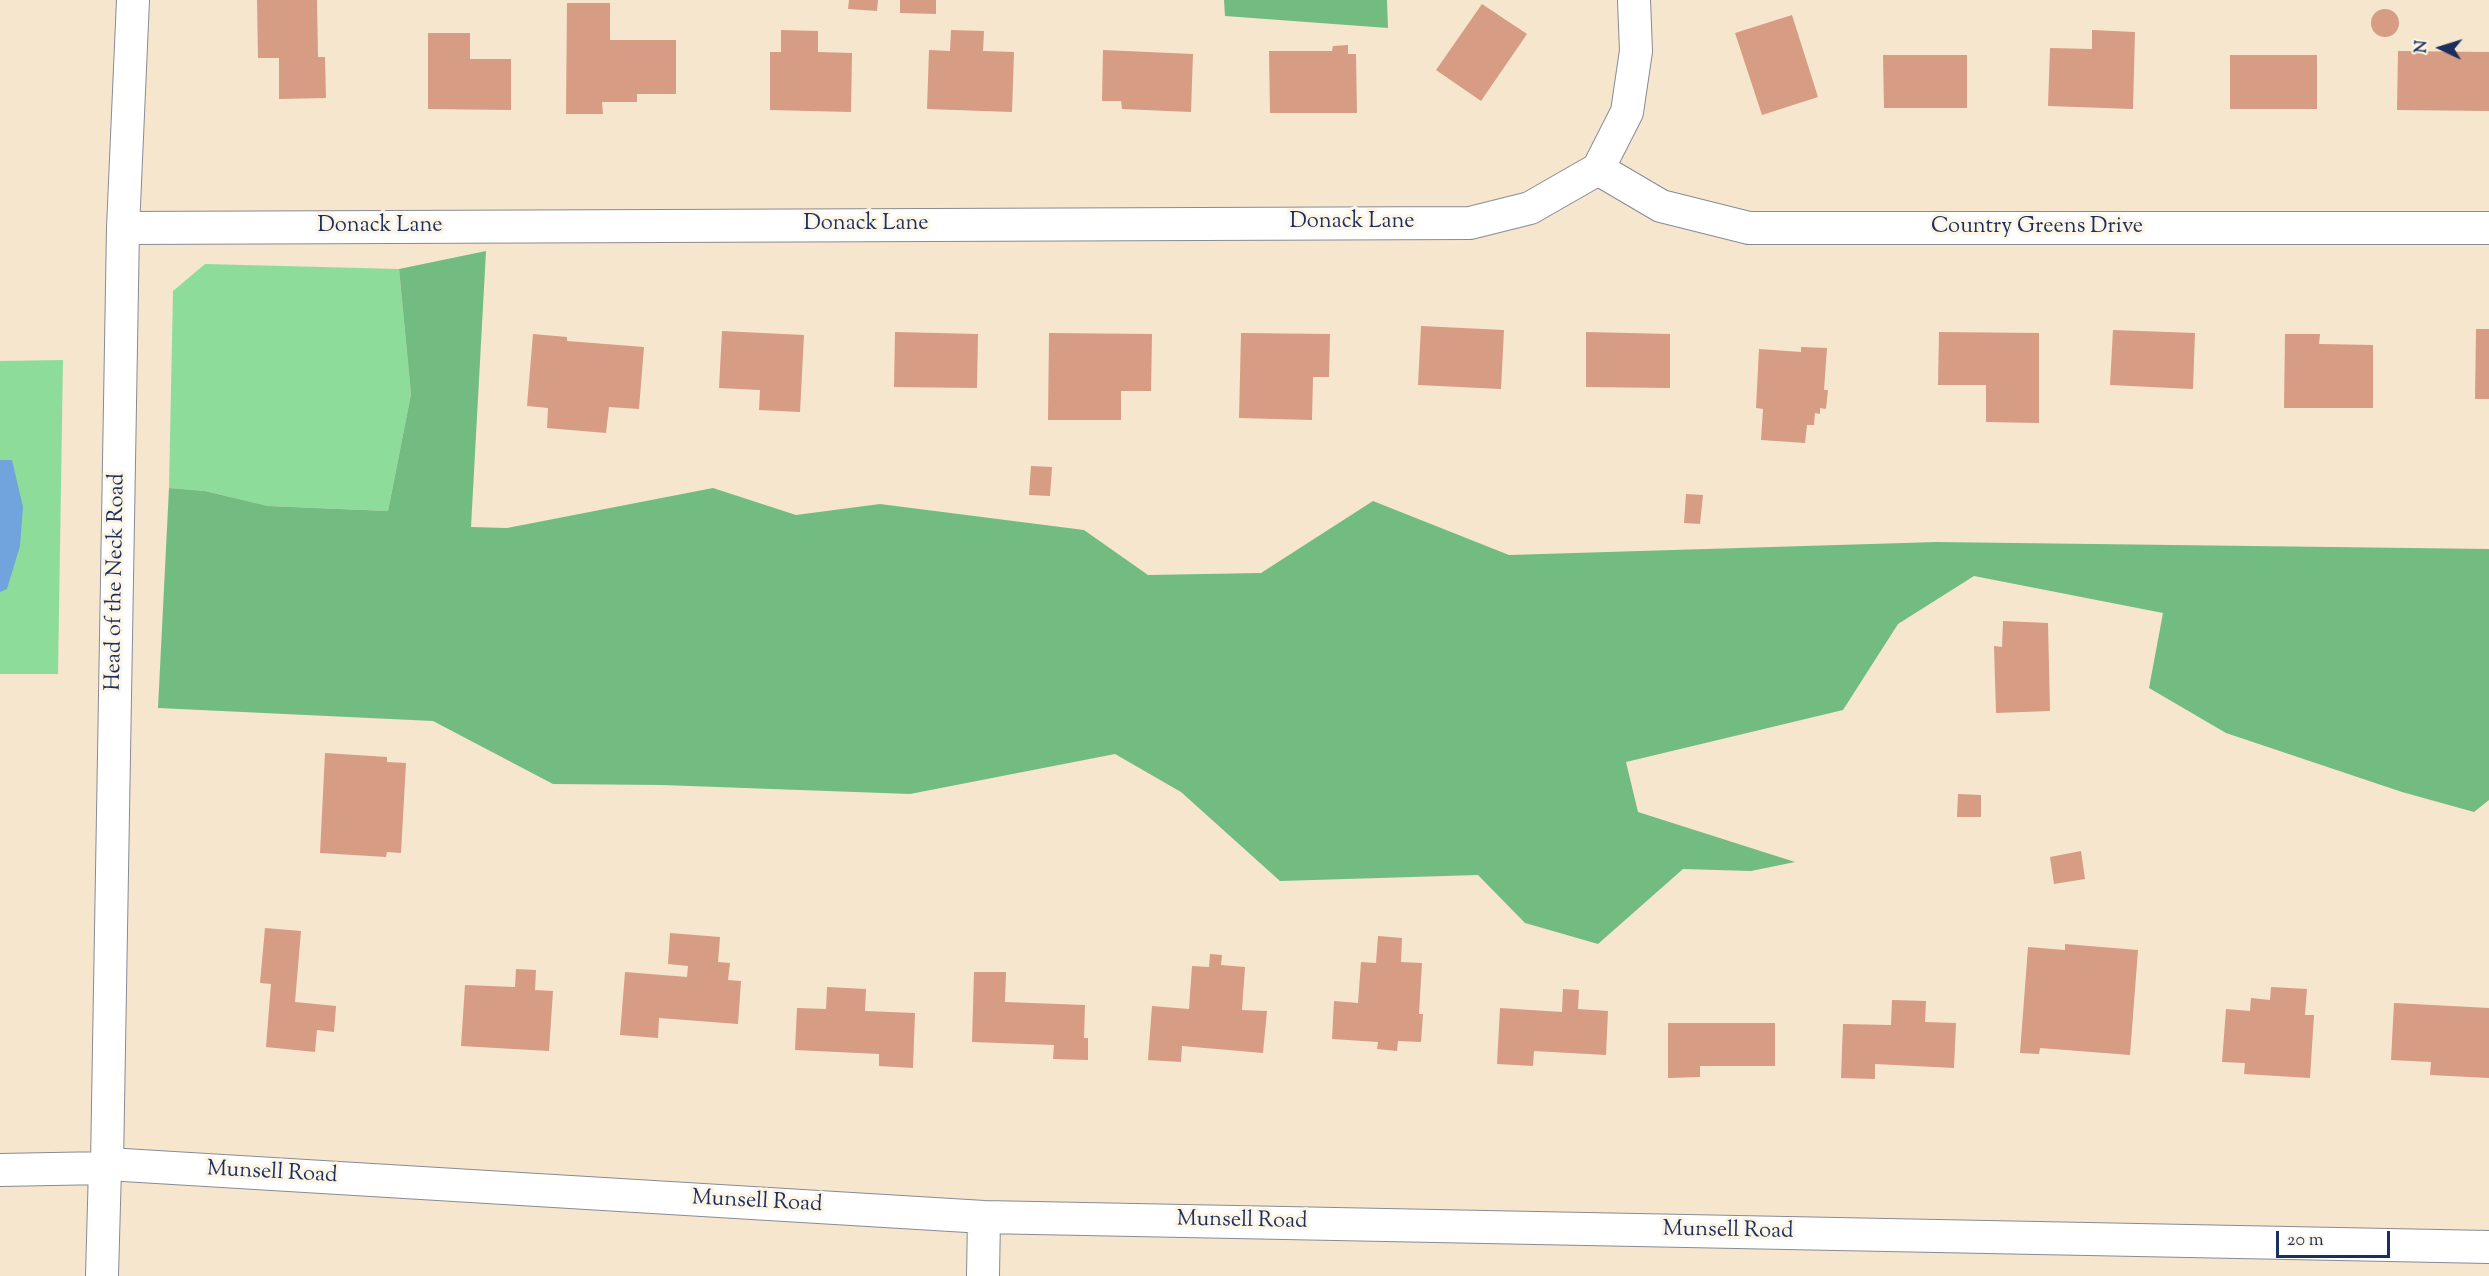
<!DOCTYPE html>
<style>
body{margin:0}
#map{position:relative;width:2489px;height:1276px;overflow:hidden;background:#f6e6cd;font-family:"Sorts Mill Goudy",serif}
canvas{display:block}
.north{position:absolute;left:2411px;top:18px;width:60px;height:60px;-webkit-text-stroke:4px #fcf5e5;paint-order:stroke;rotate:274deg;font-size:16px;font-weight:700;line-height:24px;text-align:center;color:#1b2f5e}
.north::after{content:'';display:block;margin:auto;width:21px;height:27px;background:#1b2f5e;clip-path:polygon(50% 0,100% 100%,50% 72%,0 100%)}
.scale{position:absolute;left:2276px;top:1231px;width:114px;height:27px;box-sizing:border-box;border:3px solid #1b2f5e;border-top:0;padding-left:8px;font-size:18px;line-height:21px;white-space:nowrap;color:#1b2f5e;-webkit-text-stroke:4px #fcf5e5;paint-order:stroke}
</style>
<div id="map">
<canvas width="2489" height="1276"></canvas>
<div class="north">N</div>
<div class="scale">20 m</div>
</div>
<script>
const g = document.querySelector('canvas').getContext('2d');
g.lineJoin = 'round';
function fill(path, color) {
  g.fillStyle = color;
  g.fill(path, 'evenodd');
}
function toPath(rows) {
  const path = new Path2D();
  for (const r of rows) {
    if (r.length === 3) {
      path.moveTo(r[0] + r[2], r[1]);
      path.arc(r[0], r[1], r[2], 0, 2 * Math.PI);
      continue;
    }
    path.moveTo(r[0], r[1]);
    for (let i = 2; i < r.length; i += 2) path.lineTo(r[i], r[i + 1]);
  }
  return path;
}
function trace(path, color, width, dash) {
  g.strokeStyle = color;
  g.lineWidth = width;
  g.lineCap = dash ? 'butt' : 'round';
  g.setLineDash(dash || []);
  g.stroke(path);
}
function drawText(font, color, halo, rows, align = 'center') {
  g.font = font + ' "Sorts Mill Goudy",serif';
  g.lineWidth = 6;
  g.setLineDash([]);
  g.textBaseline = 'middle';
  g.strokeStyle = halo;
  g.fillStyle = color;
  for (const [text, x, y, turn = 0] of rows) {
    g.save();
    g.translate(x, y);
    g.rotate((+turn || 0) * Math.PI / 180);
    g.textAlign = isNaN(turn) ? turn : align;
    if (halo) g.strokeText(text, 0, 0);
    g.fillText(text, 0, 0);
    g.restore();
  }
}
const green = toPath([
 [205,264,399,269,411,394,388,511,268,506,205,491,169,488,173,291],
 [63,360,58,674,0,674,0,361]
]);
const forest = toPath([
 [1224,0,1387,0,1388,28,1225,16],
 [486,251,471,527,507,528,713,488,796,515,880,504,1084,530,1148,575,1261,573,1373,501,1509,555,1936,542,2489,549,2489,800,2474,812,2402,792,2226,733,2149,688,2163,613,1974,576,1898,624,1843,710,1626,762,1638,812,1795,862,1751,871,1683,869,1598,944,1525,923,1478,875,1280,881,1181,792,1115,754,910,794,662,785,553,784,433,721,158,708,169,488,205,491,268,506,388,511,411,394,399,269]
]);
const water = toPath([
 [0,460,12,460,23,507,20,546,7,589,0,592]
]);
const building = toPath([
 [257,0,317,0,318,57,325,57,326,98,279,99,279,58,258,58],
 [849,0,878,0,877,11,848,9],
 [900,0,936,0,936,14,900,13],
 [567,3,610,3,610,40,676,40,676,94,637,94,637,102,602,102,603,114,566,114],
 [1482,4,1527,34,1481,101,1436,70],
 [2385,23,14],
 [1792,15,1818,97,1762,115,1735,33],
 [781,30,818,31,818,52,852,53,851,112,770,110,770,52,781,52],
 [951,30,984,31,983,51,1014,52,1012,112,927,109,929,50,950,51],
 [2092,30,2135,32,2133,109,2048,106,2050,48,2092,49],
 [428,33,470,33,470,59,511,59,511,110,428,109],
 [1348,45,1348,54,1356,54,1357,113,1270,113,1269,51,1332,51,1333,46],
 [1103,50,1193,54,1191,112,1122,109,1121,101,1102,101],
 [2398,51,2489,52,2489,111,2397,110],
 [1883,55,1967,55,1967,108,1884,108],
 [2230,55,2317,55,2317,109,2230,109],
 [1421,326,1504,330,1501,389,1418,385],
 [2476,329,2489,329,2489,399,2475,399],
 [2113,330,2195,333,2193,389,2110,385],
 [722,331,804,335,800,412,759,410,760,390,719,388],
 [895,332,978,334,977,388,894,387],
 [1586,332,1670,334,1670,388,1586,387],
 [1939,332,2039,333,2039,423,1986,422,1986,385,1938,385],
 [1049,333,1152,334,1151,391,1121,391,1121,420,1048,420],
 [1241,333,1330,334,1329,377,1313,377,1312,420,1239,418],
 [533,334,567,337,567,341,644,347,639,409,609,407,606,433,547,428,548,408,527,406],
 [2285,334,2320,334,2319,344,2373,345,2373,408,2284,408],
 [1801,347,1827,348,1824,390,1828,390,1826,409,1820,408,1820,414,1815,413,1814,425,1807,425,1805,443,1761,440,1763,409,1756,408,1759,349,1801,352],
 [1031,466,1052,467,1050,496,1029,495],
 [1686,494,1703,495,1700,524,1684,523],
 [2003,621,2048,623,2050,711,1996,713,1994,646,2002,647],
 [325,753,387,757,387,762,406,763,401,853,387,852,386,857,320,853],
 [1958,794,1981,795,1981,817,1957,817],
 [2081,851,2085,879,2054,884,2050,857],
 [265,928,301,931,295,1002,336,1006,334,1032,317,1030,315,1052,266,1047,271,984,260,983],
 [670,933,720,937,718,962,730,963,728,980,741,981,738,1024,659,1018,658,1038,620,1035,625,972,687,977,688,966,668,964],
 [1378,936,1402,938,1401,962,1422,963,1419,1014,1423,1014,1421,1042,1398,1041,1397,1051,1377,1049,1378,1042,1332,1039,1334,1001,1358,1003,1361,962,1376,963],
 [2065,944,2138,950,2130,1055,2040,1048,2039,1054,2020,1053,2028,947,2065,950],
 [1210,954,1222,955,1221,965,1245,967,1242,1010,1267,1011,1263,1053,1182,1046,1181,1062,1148,1060,1152,1006,1189,1009,1192,966,1209,967],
 [516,969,536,970,535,990,553,991,549,1051,461,1046,465,985,515,987],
 [974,972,1006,972,1005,1002,1085,1005,1084,1038,1088,1038,1088,1060,1053,1059,1054,1045,972,1042],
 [827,987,866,989,865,1011,915,1013,913,1068,879,1066,879,1054,795,1050,797,1008,826,1009],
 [2271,987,2307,989,2305,1015,2314,1015,2310,1078,2244,1074,2245,1063,2222,1062,2226,1009,2250,1011,2251,998,2270,1000],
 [1563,989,1579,990,1578,1009,1608,1011,1606,1055,1534,1051,1533,1066,1497,1064,1500,1008,1562,1012],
 [1892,1000,1926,1001,1925,1022,1956,1023,1954,1068,1875,1064,1875,1079,1841,1078,1843,1024,1891,1025],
 [2394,1003,2489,1008,2489,1078,2430,1075,2431,1062,2391,1060],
 [1668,1023,1775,1023,1775,1066,1700,1066,1700,1077,1668,1078]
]);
const minor = toPath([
 [1598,169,1661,206,1749,228,2489,228],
 [1598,169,1627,112,1636,51,1634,0],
 [123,228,1470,223,1530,208,1598,169],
 [107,1164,984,1217,2489,1247],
 [0,1170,105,1168],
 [102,1276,105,1168,107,1164,123,228,133,0],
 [983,1276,984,1217]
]);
const streetNames = [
 ["Donack Lane",1352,223],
 ["Donack Lane",866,225],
 ["Donack Lane",380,227],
 ["Country Greens Drive",2037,228],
 ["Head of the Neck Road",117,582,-89],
 ["Munsell Road",272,1174,3],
 ["Munsell Road",757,1203,3],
 ["Munsell Road",1242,1222,1],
 ["Munsell Road",1728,1232,1]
];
fill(green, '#8edc9a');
fill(forest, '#72bc82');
fill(water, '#71a3dc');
fill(building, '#d79c84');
trace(minor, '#888a96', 34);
trace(minor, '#fff', 32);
drawText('22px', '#1b2f5e', '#fcf5e5', streetNames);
</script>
